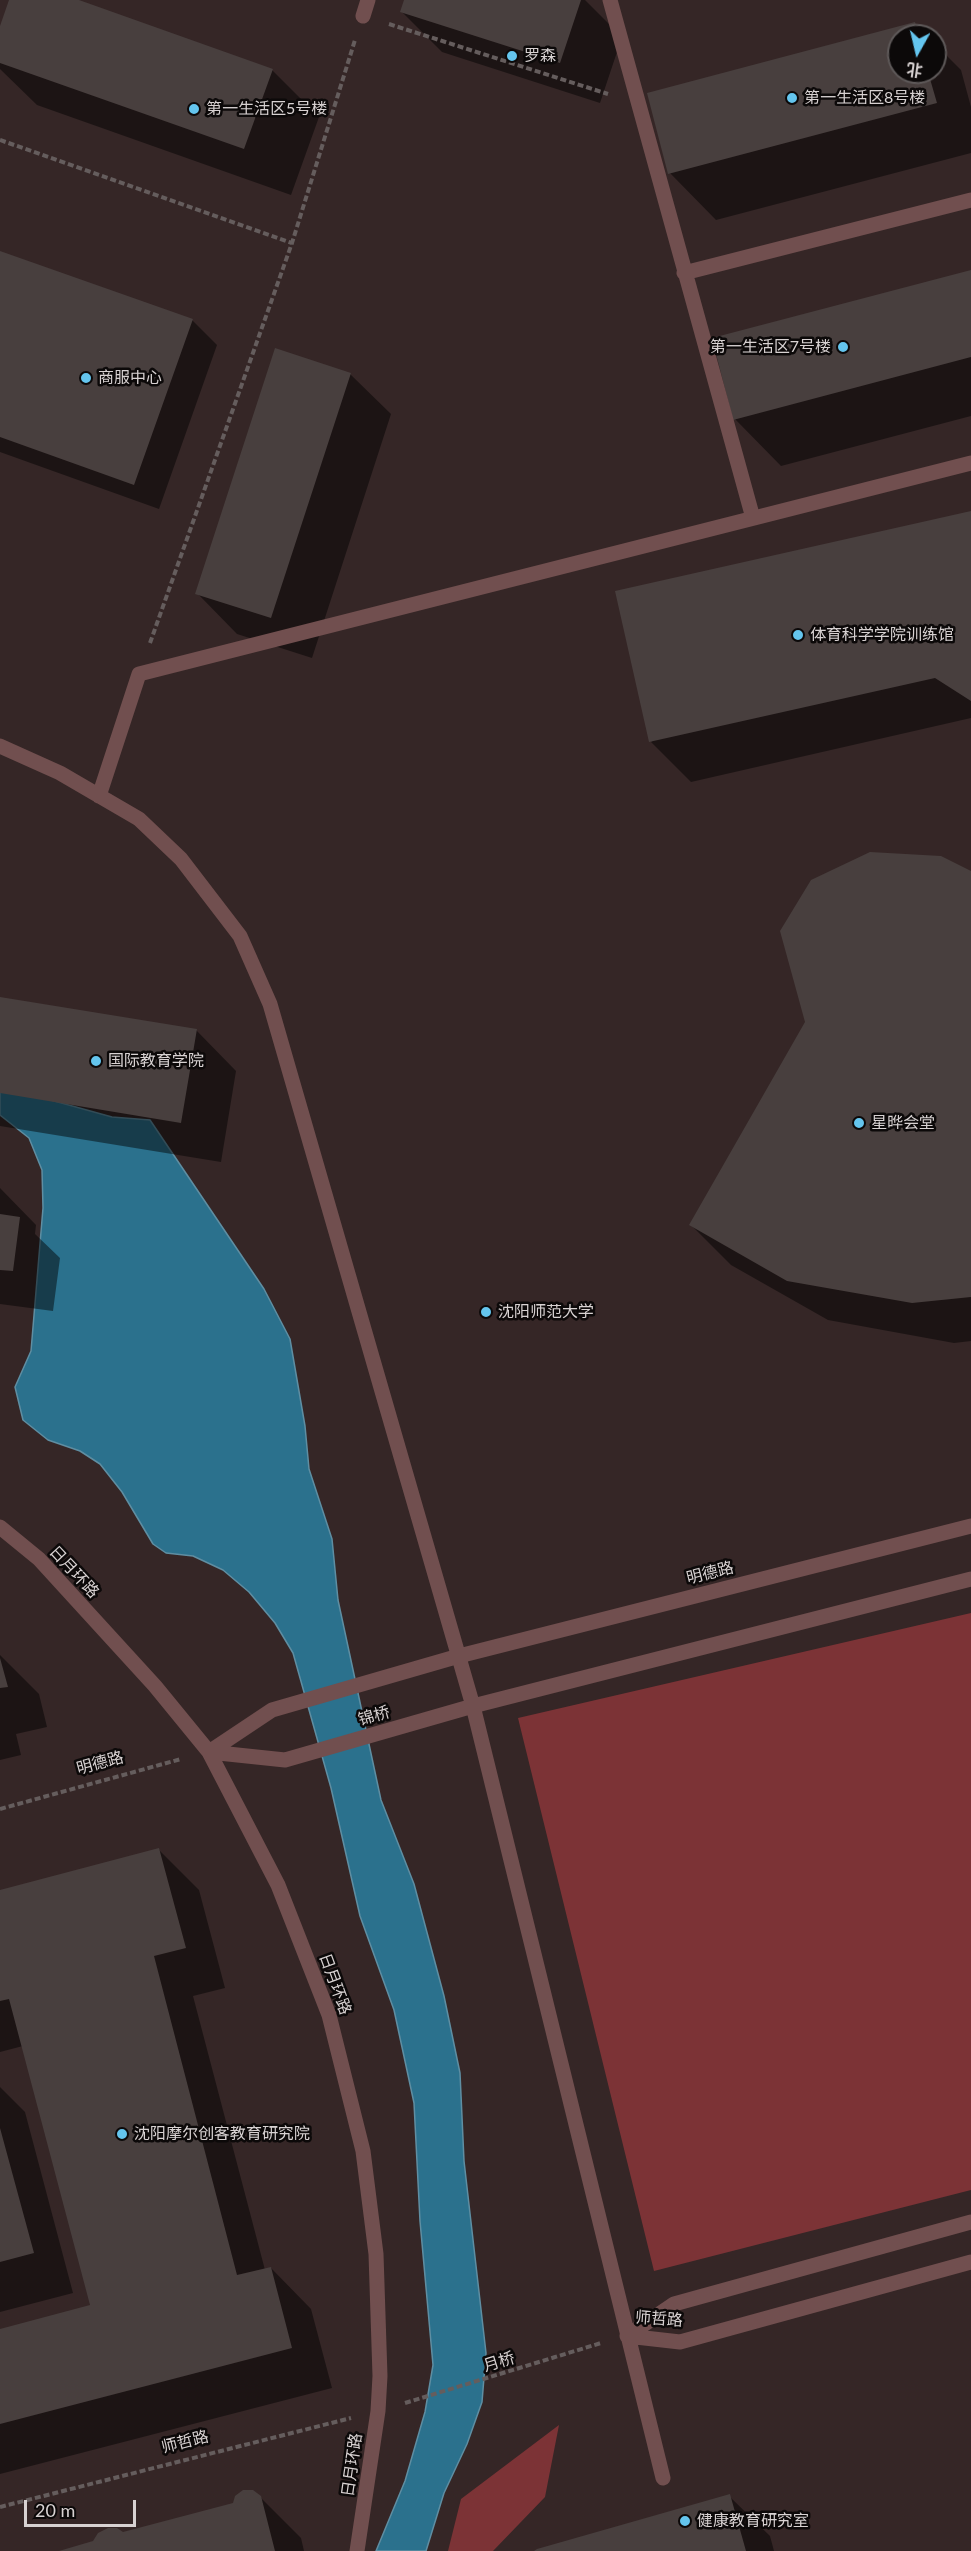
<!DOCTYPE html>
<meta charset="utf-8">
<style>
body{margin:0}
#map{position:relative;width:971px;height:2551px;overflow:hidden;background:#261e1e;font-family:Lato,"Noto Sans SC",sans-serif}
canvas{display:block}
.north{position:absolute;left:887px;top:24px;width:60px;height:60px;box-sizing:border-box;background:#0c0909;border:2px solid #5e5959;border-radius:50%;rotate:188deg;font-size:16px;font-weight:700;line-height:24px;text-align:center;color:#d8d2d2}
.north::after{content:'';display:block;margin:auto;width:21px;height:27px;background:#64c5ee;clip-path:polygon(50% 0,100% 100%,50% 72%,0 100%)}
.scale{position:absolute;left:24px;top:2500px;width:112px;height:27px;box-sizing:border-box;border:3px solid #d8d2d2;border-top:0;padding-left:8px;font-size:18px;line-height:21px;white-space:nowrap;color:#d8d2d2;-webkit-text-stroke:4px #0c0909;paint-order:stroke}
</style>
<div id="map">
<canvas width="971" height="2551"></canvas>
<div class="north">北</div>
<div class="scale">20 m</div>
</div>
<script>
const g = document.querySelector('canvas').getContext('2d');
g.lineJoin = 'round';
function fill(path, color) {
  g.fillStyle = color;
  g.fill(path, 'evenodd');
}
function toPath(rows) {
  const path = new Path2D();
  for (const r of rows) {
    path.moveTo(r[0], r[1]);
    for (let i = 2; i < r.length; i += 2) path.lineTo(r[i], r[i + 1]);
  }
  return path;
}
function trace(path, color, width, dash) {
  g.strokeStyle = color;
  g.lineWidth = width;
  g.lineCap = dash ? 'butt' : 'round';
  g.setLineDash(dash || []);
  g.stroke(path);
}
function drawText(font, color, halo, rows, align = 'center') {
  g.font = font + ' Lato,"Noto Sans SC",sans-serif';
  g.lineWidth = 5;
  g.setLineDash([]);
  g.textBaseline = 'middle';
  g.strokeStyle = halo;
  g.fillStyle = color;
  for (const [text, x, y, turn = 0] of rows) {
    g.save();
    g.translate(x, y);
    g.rotate((+turn || 0) * Math.PI / 180);
    g.textAlign = isNaN(turn) ? turn : align;
    if (halo) g.strokeText(text, 0, 0);
    g.fillText(text, 0, 0);
    g.restore();
  }
}
const built = toPath([
 [0,0,971,0,971,2551,0,2551],
 [899,36,935,36,935,72,899,72]
]);
const forest = toPath([
 [971,1613,971,2190,654,2271,518,1718],
 [559,2425,545,2497,493,2551,448,2551,461,2499]
]);
const water = toPath([
 [0,1086,112,1117,150,1120,264,1289,290,1339,305,1426,309,1469,332,1539,338,1600,381,1800,414,1884,444,1996,460,2073,464,2161,486,2353,482,2402,467,2444,444,2493,426,2551,376,2551,405,2481,425,2412,433,2365,420,2221,414,2103,394,2010,360,1916,331,1788,293,1653,275,1623,249,1592,223,1570,193,1556,166,1553,153,1544,122,1492,100,1464,80,1451,48,1440,23,1420,15,1387,31,1351,43,1208,42,1170,29,1138,0,1115,0,1086]
]);
const shadow = toPath([
 [11,0,74,0,272,70,319,117,291,195,37,105,0,69,0,30],
 [406,0,585,0,622,37,600,103,442,52,402,12],
 [914,23,927,36,899,36,899,72,935,72,935,44,961,70,971,107,971,153,716,220,670,173],
 [0,253,192,320,217,345,159,509,0,452],
 [971,271,971,416,781,466,735,419],
 [350,374,391,414,312,658,237,634,197,593],
 [971,512,971,718,691,782,651,742],
 [971,872,971,1341,954,1343,828,1320,731,1265,691,1225],
 [0,998,196,1030,236,1071,221,1162,0,1126],
 [0,1188,36,1225,35,1234,60,1258,53,1311,0,1304],
 [0,1655,39,1694,47,1727,16,1734,21,1755,0,1760],
 [159,1850,199,1890,225,1988,193,1996,265,2270,271,2268,311,2309,332,2388,0,2474,0,2330,91,2306,23,2046,0,2052,0,1891],
 [0,2087,25,2112,73,2293,0,2312],
 [729,2496,770,2536,774,2551,536,2551],
 [260,2497,301,2538,304,2551,62,2551]
]);
const building = toPath([
 [9,0,79,0,273,69,244,149,0,63,0,26],
 [404,0,581,0,560,63,400,12],
 [915,22,919,36,899,36,899,72,928,72,937,103,668,174,647,93],
 [0,251,193,319,134,485,0,437],
 [971,270,971,357,733,420,712,338],
 [275,348,351,373,271,618,195,594],
 [971,511,971,701,935,678,649,742,615,591],
 [870,852,941,856,971,871,971,1297,912,1303,787,1281,689,1225,805,1022,780,931,811,880],
 [0,997,197,1029,181,1123,0,1093],
 [0,1214,20,1217,13,1271,0,1270],
 [0,1658,8,1687,0,1688],
 [159,1848,186,1948,154,1956,237,2275,271,2267,292,2348,0,2424,0,2329,90,2305,9,1999,0,2001,0,1890],
 [0,2128,34,2253,0,2262],
 [243,2490,253,2490,261,2496,275,2551,59,2551,93,2541,98,2533,108,2528,117,2528,123,2532,233,2503,235,2496],
 [730,2494,746,2551,534,2551,537,2549]
]);
const path = toPath([
 [389,24,608,94],
 [0,140,292,243],
 [150,643,292,243,355,40],
 [0,1809,181,1759],
 [405,2403,601,2343],
 [0,2507,351,2418]
]);
const street = toPath([
 [610,0,753,518],
 [363,16,368,0],
 [684,273,971,200],
 [0,746,60,773,139,819,181,859,240,936,270,1004,473,1706,663,2478],
 [99,796,139,674,971,463],
 [0,1527,39,1559,155,1686,209,1752,278,1885,329,2015,363,2151,376,2254,380,2376,378,2411,357,2551],
 [209,1752,272,1710,459,1656,971,1526],
 [209,1752,285,1760,473,1706,971,1579],
 [627,2336,674,2304,971,2222],
 [627,2336,680,2342,971,2262]
]);
const markers = [
 [512,56,6,"#64c5ee"],
 [792,98,6,"#64c5ee"],
 [194,109,6,"#64c5ee"],
 [843,347,6,"#64c5ee"],
 [86,378,6,"#64c5ee"],
 [798,635,6,"#64c5ee"],
 [96,1061,6,"#64c5ee"],
 [859,1123,6,"#64c5ee"],
 [486,1312,6,"#64c5ee"],
 [122,2134,6,"#64c5ee"],
 [685,2521,6,"#64c5ee"]
];
const poiNames = [
 ["罗森",524,56],
 ["第一生活区8号楼",804,98],
 ["第一生活区5号楼",206,109],
 ["第一生活区7号楼",831,347,"right"],
 ["商服中心",98,378],
 ["体育科学学院训练馆",810,635],
 ["国际教育学院",108,1061],
 ["星晔会堂",871,1123],
 ["沈阳师范大学",498,1312],
 ["沈阳摩尔创客教育研究院",134,2134],
 ["健康教育研究室",697,2521]
];
const streetNames = [
 ["日月环路",74,1572,47],
 ["明德路",710,1573,-14],
 ["锦桥",374,1716,-16],
 ["明德路",100,1763,-15],
 ["日月环路",335,1984,70],
 ["师哲路",659,2319,4],
 ["月桥",499,2362,-17],
 ["师哲路",185,2442,-14],
 ["日月环路",352,2465,-82]
];
fill(built, '#352626');
fill(forest, '#7c3336');
fill(water, '#2b718d');
trace(water, '#5f8ea2', 1.5);
fill(shadow, '#0007');
fill(building, '#483f3e');
trace(path, '#655d5d', 4, [6, 3]);
trace(street, '#714f4f', 15);
for (const [x, y, r, color] of markers) {
  const dot = new Path2D();
  dot.arc(x, y, r, 0, 2 * Math.PI);
  g.fillStyle = color;
  g.fill(dot);
  trace(dot, '#0c0909', 2);
}
drawText('16px', '#d8d2d2', '#0c0909', poiNames, 'left');
drawText('16px', '#d8d2d2', '#0c0909', streetNames);
</script>
